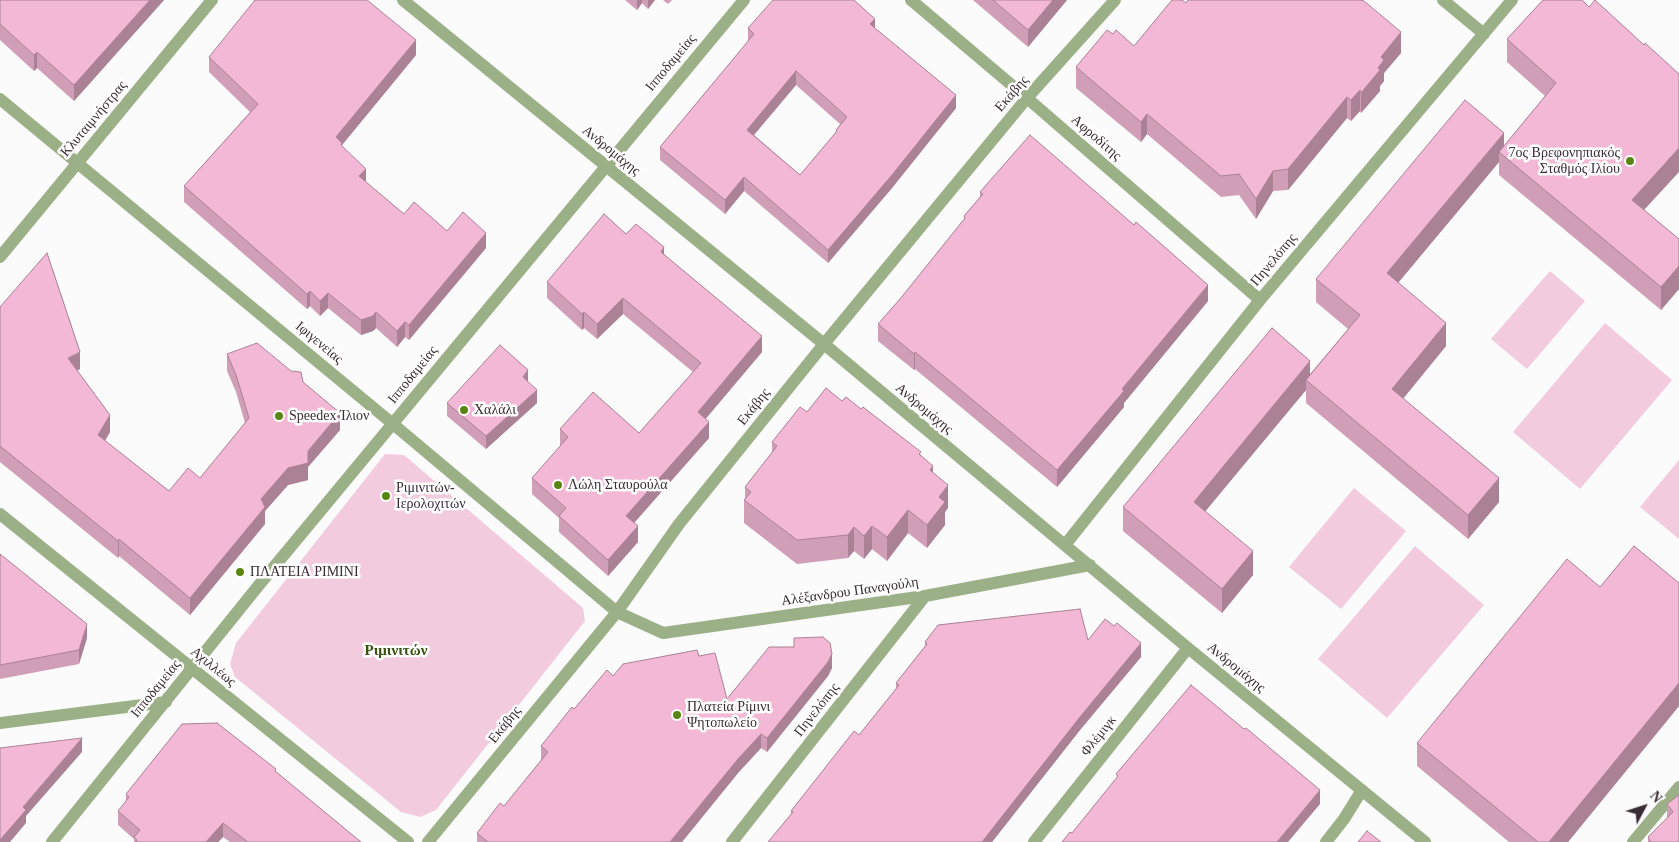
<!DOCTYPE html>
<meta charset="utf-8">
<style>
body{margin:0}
#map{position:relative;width:1679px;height:842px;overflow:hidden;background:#fbfbfb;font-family:Georgia,serif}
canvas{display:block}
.north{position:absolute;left:1619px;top:782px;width:50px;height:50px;-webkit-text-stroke:4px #fff;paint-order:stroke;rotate:50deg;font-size:14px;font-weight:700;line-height:20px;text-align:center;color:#392c32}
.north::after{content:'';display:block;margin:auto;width:18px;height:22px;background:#392c32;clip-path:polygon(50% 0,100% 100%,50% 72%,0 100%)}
</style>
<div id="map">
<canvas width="1679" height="842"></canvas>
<div class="north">N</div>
</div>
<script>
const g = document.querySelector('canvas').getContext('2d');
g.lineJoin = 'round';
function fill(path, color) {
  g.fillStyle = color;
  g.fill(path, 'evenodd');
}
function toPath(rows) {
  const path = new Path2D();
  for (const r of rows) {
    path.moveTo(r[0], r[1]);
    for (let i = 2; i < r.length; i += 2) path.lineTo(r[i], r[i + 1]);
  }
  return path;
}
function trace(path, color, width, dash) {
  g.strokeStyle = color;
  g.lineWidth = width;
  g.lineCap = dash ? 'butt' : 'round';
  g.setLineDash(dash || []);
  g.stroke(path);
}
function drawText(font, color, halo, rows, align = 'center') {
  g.font = font + ' Georgia,serif';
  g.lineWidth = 5;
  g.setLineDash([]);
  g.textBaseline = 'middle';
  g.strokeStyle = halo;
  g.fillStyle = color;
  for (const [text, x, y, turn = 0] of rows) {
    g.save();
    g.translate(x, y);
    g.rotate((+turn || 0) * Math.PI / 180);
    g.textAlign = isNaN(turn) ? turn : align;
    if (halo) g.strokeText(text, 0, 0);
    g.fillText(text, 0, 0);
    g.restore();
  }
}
const green = toPath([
 [1550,271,1585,301,1527,369,1491,339],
 [1605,323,1672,380,1580,489,1513,432],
 [385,454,404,455,583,608,585,621,436,810,420,817,401,812,235,677,230,664,236,643],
 [1679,460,1679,539,1640,507],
 [1354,488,1406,531,1341,609,1289,567],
 [1415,546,1484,605,1387,718,1318,659]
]);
const minor = toPath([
 [403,0,824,344,1188,648,1425,842],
 [911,0,1027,98,1260,300],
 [1443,0,1484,34],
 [0,99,393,424,617,612,663,633,925,596,1090,565],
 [0,257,212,0],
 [0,514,408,842],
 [1065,545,1260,300,1512,0],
 [0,723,166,702],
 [52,842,259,585,744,0],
 [428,842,617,612,679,524,824,344,1027,98,1115,0],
 [732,842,925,596],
 [1034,842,1188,648],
 [1326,842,1344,819,1362,790],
 [1633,842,1679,787]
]);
const wall = toPath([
 [0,0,164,0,74,101,37,68,34,71,0,40],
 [625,0,655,0,648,9,642,3,637,10],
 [663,0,672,0,668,4],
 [973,0,1067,0,1028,47],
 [1543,0,1644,210,1679,239,1679,289,1661,310,1499,175,1499,162,1398,283,1446,346,1403,399,1499,502,1468,539,1306,403,1306,390,1205,511,1253,575,1222,613,1123,531,1123,507,1310,374,1348,329,1316,302,1316,279,1504,146,1545,96,1507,62,1507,39],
 [1186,3,1401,53,1384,73,1384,81,1380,86,1380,91,1361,113,1360,111,1351,121,1347,118,1288,190,1273,191,1256,219,1239,195,1221,197,1147,134,1141,142,1076,88,1076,67,1113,34,1134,46],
 [748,28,875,28,956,108,892,188,828,263,744,191,725,214,660,160,660,147,748,42],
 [796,85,840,124,836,130,836,132,800,175,754,135],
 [416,55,342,145,366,182,404,214,447,231,486,248,409,340,405,337,397,347,376,328,373,331,361,335,328,308,320,316,310,306,307,309,184,202,184,186,250,112,209,72,209,57],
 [980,192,1208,301,1124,403,1124,407,1057,487,915,369,914,370,878,341,878,324,900,299,964,220,964,216,980,197],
 [626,234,664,254,762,352,705,419,709,438,634,523,638,542,608,576,559,532,559,518,532,494,532,478,561,446,560,445,560,429,639,433,693,372,623,314,597,339,584,328,582,330,547,298,547,282],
 [0,307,80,369,77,370,110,432,105,441,169,491,200,478,245,423,236,392,227,371,227,354,303,382,340,430,308,467,308,480,288,485,265,511,265,524,190,615,119,556,118,558,0,462],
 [528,382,537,403,486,449,447,416,447,403],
 [842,401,921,455,933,473,948,508,945,512,945,525,927,548,908,533,887,561,872,549,864,559,854,551,848,558,797,564,744,523,744,500,745,499,745,487,772,453,772,442,807,412],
 [0,554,87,638,79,664,0,679],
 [1679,583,1679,706,1568,842,1509,842,1417,766,1417,743,1600,587],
 [1088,640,1141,657,1080,730,992,842,768,842,791,814,791,811,859,735,896,689,896,683,925,646,925,642],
 [699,656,727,699,832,668,828,676,767,752,761,748,738,773,682,842,477,842,477,833,504,806,541,760,541,746,574,709,613,676],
 [276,772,361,842,230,842,223,837,218,842,134,842,134,839,118,825,118,811,126,801,126,794],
 [1679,795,1679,842,1648,842,1648,837,1667,818,1667,804]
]);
const shadedWall = toPath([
 [150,0,164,0,74,101,74,85],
 [637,0,642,0,642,3,637,10],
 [648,0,655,0,648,9],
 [1053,0,1067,0,1028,47,1028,30],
 [875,19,875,32,870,24],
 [1401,32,1401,53,1384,73,1384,81,1380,86,1380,91,1361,113,1361,93,1378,68,1381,57],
 [416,40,416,55,342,145,342,159,336,137],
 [37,52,37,68,34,71,34,55],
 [796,71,796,85,747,143,747,130],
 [1360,90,1360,111,1351,121,1351,100],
 [956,95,956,108,892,188,828,263,828,250],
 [1347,97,1347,118,1288,190,1288,169],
 [1147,114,1147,134,1141,142,1141,122],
 [1504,133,1504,156,1499,152,1499,162,1387,296,1387,273],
 [1679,148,1679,172,1632,223,1632,200],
 [366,169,366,184,359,176],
 [1273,171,1273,191,1256,219,1256,199],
 [744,177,744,191,725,214,725,200],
 [486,233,486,248,409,340,409,325],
 [664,247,664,263,661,252],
 [1679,266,1679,289,1661,310,1661,287],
 [1208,285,1208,301,1124,403,1124,407,1057,487,1057,470,1122,389],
 [310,291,310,306,307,309,307,294],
 [328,293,328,308,320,316,320,301],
 [623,298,623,314,597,339,597,324],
 [376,312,376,328,373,331,361,335,361,320],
 [584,312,584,328,582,330,582,314],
 [405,322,405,337,397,347,397,331],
 [1446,323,1446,346,1392,412,1392,389],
 [762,336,762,352,698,428,698,412],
 [80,352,80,369,68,375,68,358],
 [915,352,915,369,914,370,914,354],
 [1310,361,1310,384,1306,380,1306,390,1194,525,1194,502],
 [528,370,528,384,523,377],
 [537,390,537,403,486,449,486,436],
 [340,413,340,430,308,467,308,451],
 [110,415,110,432,98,452,98,435],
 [709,422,709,438,626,532,626,516],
 [308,463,308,480,288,485,265,511,265,524,190,615,190,598,261,499,288,468],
 [933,466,933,489,930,470],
 [1499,478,1499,502,1468,539,1468,515],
 [948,485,948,508,945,512,945,525,927,548,927,525,939,497],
 [908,510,908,533,887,561,887,537],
 [638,526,638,542,608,576,608,560],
 [872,526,872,549,864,559,864,536],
 [854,527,854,551,848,558,848,535],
 [119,539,119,556,118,558,118,541],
 [1253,551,1253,575,1222,613,1222,589],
 [87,624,87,638,79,664,79,650],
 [1141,643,1141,657,1080,730,992,842,982,842,1080,717],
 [832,654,832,668,828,676,767,752,767,738],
 [1679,683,1679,706,1568,842,1549,842],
 [761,734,761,748,738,773,682,842,670,842,738,759],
 [82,738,82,752,26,816,26,823,10,842,0,842,0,840,23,807],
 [1320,790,1320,804,1288,842,1277,842],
 [223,823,223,837,218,842,206,842]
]);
const building = toPath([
 [0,0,150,0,74,85,37,52,34,55,0,24,0,0],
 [255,0,367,0,416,40,336,137,342,143,341,145,366,169,359,176,404,214,414,202,447,231,463,212,486,233,409,325,405,322,397,331,376,312,373,316,361,320,328,293,320,301,310,291,307,294,184,186,258,104,209,57,255,0],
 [773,0,854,0,875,19,870,24,956,95,892,175,828,250,744,177,725,200,660,147,754,34,748,28,773,0],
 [796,71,847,117,836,130,837,131,800,175,747,130,796,71],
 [993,0,1053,0,1028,30,993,0],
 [1172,0,1182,0,1186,3,1188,0,1360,0,1364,1,1401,32,1381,57,1384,60,1378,68,1380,70,1361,93,1360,90,1351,100,1347,97,1288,169,1273,171,1256,199,1239,174,1221,176,1147,114,1141,122,1076,67,1107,30,1113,34,1116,30,1134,46,1172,0],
 [1543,0,1582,0,1589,7,1595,0,1644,45,1645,43,1679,74,1679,148,1632,200,1679,239,1679,266,1661,287,1499,152,1556,83,1507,39,1543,0],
 [1465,100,1504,133,1387,273,1446,323,1392,389,1499,478,1468,515,1306,380,1360,315,1316,279,1465,100],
 [1030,135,1134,225,1136,222,1208,285,1122,389,1124,391,1057,470,915,352,914,354,878,324,900,299,965,218,964,216,983,194,980,192,1030,135],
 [604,214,626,234,636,224,664,247,661,252,762,336,698,412,709,422,626,516,638,526,608,560,559,516,566,508,532,478,568,437,560,429,593,392,639,433,701,363,623,298,597,324,584,312,582,314,547,282,604,214],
 [47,253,80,352,68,358,110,415,98,435,169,491,188,468,200,478,249,418,236,375,227,354,257,343,291,371,301,372,303,382,340,413,308,451,308,463,288,468,261,499,265,507,190,598,119,539,118,541,0,446,0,307,47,253],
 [1272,328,1310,361,1194,502,1253,551,1222,589,1123,507,1272,328],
 [500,345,528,370,523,377,537,390,486,436,447,403,500,345],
 [826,388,842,401,846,397,861,409,863,407,921,452,919,454,933,466,930,470,948,485,939,497,945,502,927,525,908,510,887,537,872,526,864,536,854,527,848,535,797,540,744,500,751,492,745,487,777,446,772,442,800,407,807,412,826,388],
 [1634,546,1679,583,1679,683,1549,842,1538,842,1417,743,1567,559,1600,587,1634,546],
 [0,554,87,624,79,650,0,665,0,554],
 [1080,609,1088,640,1105,619,1114,626,1117,623,1141,643,1080,717,982,842,768,842,793,812,791,811,854,731,859,735,899,685,896,683,927,644,925,642,938,625,1080,609],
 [823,637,830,643,832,654,828,662,767,738,761,734,738,759,670,842,488,842,477,833,500,803,504,806,548,752,541,746,572,707,574,709,607,670,613,676,623,664,697,650,699,656,715,653,727,699,769,647,794,647,794,638,823,637],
 [1191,685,1244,729,1246,728,1320,790,1277,842,1062,842,1070,832,1072,833,1118,776,1116,774,1191,685],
 [217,723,276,769,275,771,361,842,248,842,223,823,206,842,136,842,137,840,134,837,140,830,118,811,129,797,126,794,182,724,217,723],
 [82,738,23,807,26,810,0,840,0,748,82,738],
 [1679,795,1679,842,1651,842,1648,837,1673,812,1667,804,1679,795],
 [1367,831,1381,842,1358,842,1367,831]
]);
const markers = [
 [1630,161,5,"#598513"],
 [464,410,5,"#598513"],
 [279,416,5,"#598513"],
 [558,485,5,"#598513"],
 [386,496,5,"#598513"],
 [240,572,5,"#598513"],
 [677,715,5,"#598513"]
];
const streetNames = [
 ["Ιπποδαμείας",671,63,-50],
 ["Εκάβης",1012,94,-49],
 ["Κλυταιμνήστρας",94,119,-50],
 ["Αφροδίτης",1096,138,41],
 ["Ανδρομάχης",611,151,39],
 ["Πηνελόπης",1274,260,-50],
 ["Ιφιγενείας",319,343,40],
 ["Ιπποδαμείας",413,375,-51],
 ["Εκάβης",754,407,-51],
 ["Ανδρομάχης",924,409,40],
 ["Αλέξανδρου Παναγούλη",850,592,-8],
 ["Αχιλλέως",213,667,39],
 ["Ανδρομάχης",1236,668,39],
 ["Ιπποδαμείας",156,689,-51],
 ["Πηνελόπης",817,710,-52],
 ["Εκάβης",505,725,-51],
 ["Φλέμιγκ",1099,736,-51]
];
const poiNames = [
 ["7ος Βρεφονηπιακός",1620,153,"right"],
 ["Σταθμός Ιλίου",1620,169,"right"],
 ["Χαλάλι",474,410],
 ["Speedex Ίλιον",289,416],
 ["Λώλη Σταυρούλα",568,485],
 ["Ριμινιτών-",396,488],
 ["Ιερολοχιτών",396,504],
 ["ΠΛΑΤΕΙΑ ΡΙΜΙΝΙ",250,572],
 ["Πλατεία Ρίμινι",687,707],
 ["Ψητοπωλείο",687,723]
];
const neighbourhoodNames = [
 ["Ριμινιτών",396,651]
];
fill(green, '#f2ccde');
trace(minor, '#9bb087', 12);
fill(wall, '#d19eb7');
fill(shadedWall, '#aa8195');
fill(building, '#f3b8d5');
trace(building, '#aa8195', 1);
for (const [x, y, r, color] of markers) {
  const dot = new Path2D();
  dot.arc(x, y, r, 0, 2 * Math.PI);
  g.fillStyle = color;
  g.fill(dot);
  trace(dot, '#fff', 2);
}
drawText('14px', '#392c32', '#fff', streetNames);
drawText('14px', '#392c32', '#fff', poiNames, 'left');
drawText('bold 15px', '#37530d', '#fff', neighbourhoodNames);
</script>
